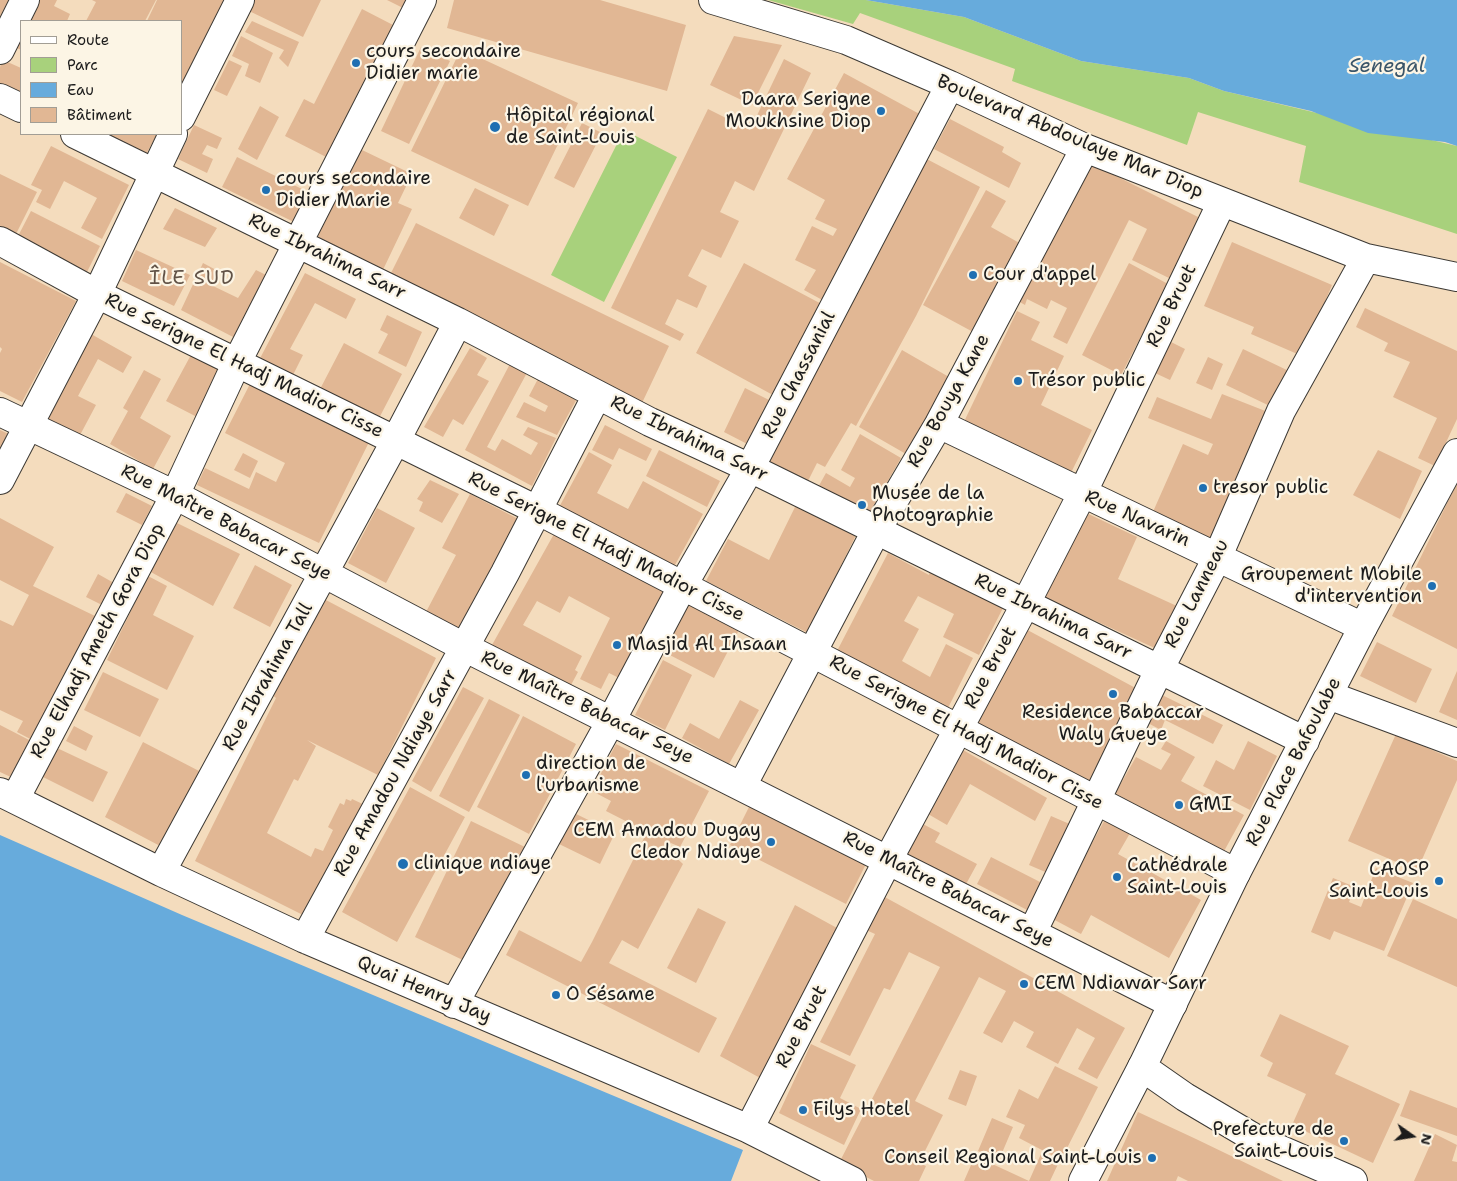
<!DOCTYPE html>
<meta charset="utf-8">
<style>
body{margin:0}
#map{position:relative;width:1457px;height:1181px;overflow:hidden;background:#f4dcbd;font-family:"Shantell Sans",sans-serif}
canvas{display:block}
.legend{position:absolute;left:20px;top:20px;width:162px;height:115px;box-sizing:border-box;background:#fcf5e5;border:1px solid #a29e95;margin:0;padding:6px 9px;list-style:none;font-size:15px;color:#1c1c1c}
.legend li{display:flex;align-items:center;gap:10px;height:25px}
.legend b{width:25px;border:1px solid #a29e95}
.north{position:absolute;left:1387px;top:1111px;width:50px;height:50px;-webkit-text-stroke:4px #fcf5e5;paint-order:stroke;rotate:103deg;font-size:14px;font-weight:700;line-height:20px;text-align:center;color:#1c1c1c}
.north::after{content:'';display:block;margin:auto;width:18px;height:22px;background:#1c1c1c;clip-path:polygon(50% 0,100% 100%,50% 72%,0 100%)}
</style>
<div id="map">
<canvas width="1457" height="1181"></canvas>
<ul class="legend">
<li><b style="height:6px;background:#fff"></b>Route</li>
<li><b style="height:14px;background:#a8d17c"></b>Parc</li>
<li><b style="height:14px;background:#67abdc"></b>Eau</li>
<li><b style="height:14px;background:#e1b794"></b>Bâtiment</li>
</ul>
<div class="north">N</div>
</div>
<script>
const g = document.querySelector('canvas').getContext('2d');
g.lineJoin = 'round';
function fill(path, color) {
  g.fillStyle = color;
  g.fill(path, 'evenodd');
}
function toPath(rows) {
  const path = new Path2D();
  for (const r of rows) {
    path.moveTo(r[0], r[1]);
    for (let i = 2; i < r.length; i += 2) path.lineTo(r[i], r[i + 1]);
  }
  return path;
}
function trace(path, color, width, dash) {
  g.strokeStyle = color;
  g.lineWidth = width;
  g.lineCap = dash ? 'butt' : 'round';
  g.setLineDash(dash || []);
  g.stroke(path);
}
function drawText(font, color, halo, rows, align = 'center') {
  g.font = font + ' "Shantell Sans",sans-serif';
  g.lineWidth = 4.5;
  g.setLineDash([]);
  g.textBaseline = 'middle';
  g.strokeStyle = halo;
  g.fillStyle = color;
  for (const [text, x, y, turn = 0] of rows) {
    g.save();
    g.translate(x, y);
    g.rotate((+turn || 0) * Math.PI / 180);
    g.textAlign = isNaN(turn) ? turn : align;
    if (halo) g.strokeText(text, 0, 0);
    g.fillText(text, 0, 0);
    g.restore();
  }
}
const green = toPath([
 [768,0,866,0,964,17,1081,61,1189,78,1224,91,1457,146,1457,234,1299,182,1306,146,1198,112,1187,145,1012,81,1015,69,860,13,853,24],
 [624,130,677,157,604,302,551,275]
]);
const water = toPath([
 [866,0,1457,0,1457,146,1445,142,1368,133,1311,111,1224,91,1189,78,1081,61,964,17],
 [0,835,182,915,743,1150,731,1181,0,1181]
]);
const building = toPath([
 [0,0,12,0,0,23],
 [31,0,57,0,54,6,70,14,67,21,21,21,21,50,9,44],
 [92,0,156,0,145,21,86,21,96,2],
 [157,0,226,0,181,87,181,21,147,21],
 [251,0,321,0,303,37,247,10],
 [387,0,415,0,409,11],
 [454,0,600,0,686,25,667,91,447,28],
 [362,9,395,26,328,158,285,136,304,99,314,104],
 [252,21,299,42,288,67,279,58,284,50,245,32],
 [241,36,273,53,260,83,245,76,249,64,232,56],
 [734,36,782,45,752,105,710,85],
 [421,47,450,61,409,144,381,131],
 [461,49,578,103,528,206,411,151],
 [784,59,811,73,754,191,735,181,720,212,739,221,721,258,702,249,688,276,707,286,697,308,677,299,665,324,684,334,680,341,611,308,708,109,750,130],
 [3,60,21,68,21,104,0,94,0,67],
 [229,60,242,66,227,96,214,90],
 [844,73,925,117,826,302,804,290,816,270,795,260,812,226,833,236,837,229,815,219,825,200,787,179],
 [260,106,279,117,257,160,238,149],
 [950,119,1004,147,1002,152,1021,163,1009,188,934,149],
 [582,123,602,133,574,188,554,178],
 [194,125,222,138,217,149,207,145,202,154,213,159,207,173,178,159],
 [88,134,157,134,143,160],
 [51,146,129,185,102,239,81,228,97,198,64,181,50,209,36,202,42,190,31,185],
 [360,149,412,174,398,203,412,209,381,274,315,242],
 [921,156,980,187,916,316,856,426,851,423,825,467,817,463,805,487,758,463],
 [237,157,310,193,296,223,222,187],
 [1090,163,1200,218,1171,279,1132,260,1147,229,1129,220,1067,344,1053,337,1067,308,1051,300,1047,309,1027,299,1025,305,1018,301],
 [0,174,37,192,13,240,0,233],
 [475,188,509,205,494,236,459,218],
 [986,190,1006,201,991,227,1023,245,975,333,923,305],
 [175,208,217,228,205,247,163,229],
 [31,211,100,246,84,278,15,242],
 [416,223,669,346,642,403,388,279],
 [1232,242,1332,285,1302,356,1251,334,1254,327,1204,306],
 [136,250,190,275,174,306,122,281],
 [0,262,76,301,22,402,0,391,0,353,2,349,0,347],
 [203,263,218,271,211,285,238,298,256,270,268,276,235,338,181,310],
 [744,263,831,309,782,400,696,353],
 [1129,263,1168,284,1121,375,1082,355],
 [305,273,356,299,346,319,315,303,290,349,303,355,290,381,257,364],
 [1365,308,1457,351,1457,419,1435,466,1418,458,1437,418,1393,397,1410,362,1384,351,1388,343,1356,327],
 [1017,311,1040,322,1031,340,1064,356,1041,405,1092,430,1067,481,961,428],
 [387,315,422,332,406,367,378,353,388,334,380,330],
 [91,334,132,357,123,373,98,359,78,396,96,405,79,437,45,419],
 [1171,342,1185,349,1170,380,1155,373],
 [344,343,402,374,376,424,318,393],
 [470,348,487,358,477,375,489,381,463,425,453,419,443,437,424,427],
 [1243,349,1291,372,1274,408,1226,385],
 [902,350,949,377,906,454,859,427],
 [192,353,223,369,197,417,166,401],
 [1208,357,1223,364,1212,390,1196,383],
 [512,360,529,369,487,447,495,451,502,439,531,455,538,443,523,435,528,427,556,438,532,486,465,450],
 [144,370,161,379,140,418,171,436,153,469,110,444,128,411,123,408],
 [540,375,579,395,557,435,516,417,524,402,545,412,548,406,529,396],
 [253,378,371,438,319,543,197,485,205,468,249,489,256,472,276,482,285,463,225,433],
 [745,388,781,406,753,447,724,432],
 [1222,394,1273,414,1218,543,1152,514,1183,444,1208,455,1213,444,1148,418,1157,397,1211,419],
 [605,425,652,449,646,461,619,448,613,460,592,450],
 [0,430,13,436,0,463],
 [860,434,901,458,866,519,816,491,826,473,850,487,855,478,841,470],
 [659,450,720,481,707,507,646,476],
 [1378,450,1422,471,1400,519,1353,495],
 [589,452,612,465,597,493,628,509,643,481,703,514,670,574,557,511],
 [243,453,258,461,250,478,234,470],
 [430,480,459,494,442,523,419,511,423,502,417,499],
 [1457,483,1457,649,1392,616],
 [126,493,152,506,142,525,116,512],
 [470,494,522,521,463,632,426,612,456,555,442,548],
 [796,505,856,535,808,633,706,581,728,539,769,560],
 [377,508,415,528,386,583,348,563],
 [1078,509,1137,537,1118,579,1179,607,1159,650,1039,595],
 [0,518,54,547,33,586,95,616,34,741,17,732,23,721,0,710,0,620,13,626,29,595,0,580],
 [177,523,240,554,213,606,149,571],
 [559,525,669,584,621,679,609,673,601,689,580,679,610,618,569,596,560,613,537,601,523,625,582,656,575,670,578,672,571,685,492,645],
 [888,553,929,575,930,571,1003,608,979,655,943,637,954,614,918,596,904,621,919,629,902,661,930,677,946,644,973,658,947,710,837,651],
 [255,565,292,585,270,627,233,608],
 [98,574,114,583,102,605,86,597],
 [148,576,167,586,153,615,194,636,167,690,107,660],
 [324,599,436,658,378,775,307,740,316,746,298,781,294,779,267,833,311,857,315,848,323,851,333,830,328,827,340,803,344,805,346,799,351,801,352,799,369,807,305,916,195,861,276,698,271,694],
 [689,603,740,628,714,678,664,652],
 [1020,626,1143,692,1093,788,969,722],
 [1377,642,1432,669,1416,703,1360,676],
 [663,660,692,675,665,730,635,715],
 [1457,671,1457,720,1439,712],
 [103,672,159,699,140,737,84,710],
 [463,687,484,698,431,792,412,781],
 [1160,694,1223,725,1213,744,1165,720,1161,730,1146,722],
 [489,699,520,715,469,812,439,796],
 [740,700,759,710,729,764,682,738,690,723,719,739],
 [523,716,576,744,529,834,477,807],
 [0,725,33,742,15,779,0,772],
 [74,726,93,736,86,751,66,741],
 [1396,734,1457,761,1457,780,1417,871,1348,841],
 [1166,741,1195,757,1181,781,1244,815,1223,853,1115,794,1136,757,1161,770,1171,754,1161,749],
 [1248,741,1277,756,1250,810,1203,786,1216,760,1234,770],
 [143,742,201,772,162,847,105,817],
 [616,744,709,791,680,847,671,843,667,849,683,864,638,949,622,940,609,963,717,1018,699,1053,506,955,519,930,581,962,592,942,647,832,606,811,611,801,592,791],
 [57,748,108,772,93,802,43,777],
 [963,750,1047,798,1035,821,970,784,947,825,928,814],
 [410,787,465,817,397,942,342,912],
 [750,805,866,864,846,904,730,845],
 [572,812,615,833,600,864,557,843],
 [1108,814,1133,828,1118,854,1201,900,1169,958,1091,915,1081,934,1051,918],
 [1051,816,1072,825,1050,874,1029,865],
 [471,821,527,848,471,964,415,937],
 [921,823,940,833,935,842,977,864,965,886,904,854],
 [991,857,1044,884,1031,912,977,884],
 [1376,868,1413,883,1384,951,1334,931,1330,940,1311,932,1333,878,1355,887,1349,902,1361,907],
 [881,895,1125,1028,1097,1079,1078,1069,1095,1038,1077,1028,1058,1064,1026,1047,1034,1032,1014,1021,1002,1043,983,1033,1006,991,979,977,915,1101,943,1115,919,1163,926,1166,919,1181,874,1181,839,1163,940,967,909,952,890,990,884,988,850,1056,820,1042,875,934,864,929],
 [1413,899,1457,919,1457,987,1387,956],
 [795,905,837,928,762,1079,720,1056],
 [698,908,726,922,696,983,667,968],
 [1280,1014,1349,1046,1335,1074,1400,1104,1373,1163,1292,1125,1306,1094,1267,1076,1273,1063,1260,1056],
 [811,1044,856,1065,840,1098,861,1109,844,1145,779,1113],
 [1055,1066,1098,1087,1061,1160,1019,1138,1025,1125,1006,1117,1019,1089,1038,1099],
 [960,1070,977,1076,966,1106,948,1099],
 [1410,1090,1457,1108,1457,1136,1400,1116],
 [1138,1112,1196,1139,1283,1181,1188,1181,1178,1176,1176,1181,1107,1181],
 [992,1118,1013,1127,999,1160,978,1151],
 [1435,1134,1457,1145,1452,1161,1457,1162,1457,1181,1414,1181],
 [1041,1154,1059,1162,1050,1181,1029,1181],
 [975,1156,1029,1181,964,1181]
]);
const minor = toPath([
 [713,0,846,40,950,85,1085,148,1366,258,1457,277],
 [0,50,25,0],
 [0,98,21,108],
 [181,117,240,0],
 [75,134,458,322,650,422,750,468,1305,741],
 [0,241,97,294,537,510,1236,873],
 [0,412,175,495,464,647,1173,1004],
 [939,424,1363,627],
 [0,480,97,294,173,134],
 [742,786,876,531,939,424,1085,148],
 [0,792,161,872,305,939,749,1129,852,1181],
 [15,799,175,495,237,362,422,0],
 [161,872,396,440,458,322],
 [1032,933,1160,668,1218,556,1281,411,1366,258],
 [305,939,505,573,597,395],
 [454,1004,612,719,683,585,750,468,950,85],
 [749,1129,889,858,1025,605,1082,494,1222,202],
 [1083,1181,1142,1067]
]);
const tertiary = toPath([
 [1328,695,1457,743],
 [1353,1181,1256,1139,1185,1097,1142,1067,1236,873,1363,627,1457,453]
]);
const markers = [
 [356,63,5,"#1f6fb2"],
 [881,111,5,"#1f6fb2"],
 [495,127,6,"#1f6fb2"],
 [266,190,5,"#1f6fb2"],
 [973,275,5,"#1f6fb2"],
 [1018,381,5,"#1f6fb2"],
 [1203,488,5,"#1f6fb2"],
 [862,505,5,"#1f6fb2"],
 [1432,586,5,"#1f6fb2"],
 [617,645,5,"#1f6fb2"],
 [1113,694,5,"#1f6fb2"],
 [526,775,5,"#1f6fb2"],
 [1179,805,5,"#1f6fb2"],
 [771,842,5,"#1f6fb2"],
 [403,864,6,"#1f6fb2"],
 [1117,877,5,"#1f6fb2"],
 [1439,881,5,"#1f6fb2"],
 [1024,984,5,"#1f6fb2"],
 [556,995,5,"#1f6fb2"],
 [803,1110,5,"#1f6fb2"],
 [1344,1141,5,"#1f6fb2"],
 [1152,1158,5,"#1f6fb2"]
];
const poiNames = [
 ["cours secondaire",366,52],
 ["Didier marie",366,74],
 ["Daara Serigne",871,100,"right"],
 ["Moukhsine Diop",871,122,"right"],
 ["Hôpital régional",506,116],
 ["de Saint-Louis",506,138],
 ["cours secondaire",276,179],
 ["Didier Marie",276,201],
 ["Cour d'appel",983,275],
 ["Trésor public",1028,381],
 ["tresor public",1213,488],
 ["Musée de la",872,494],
 ["Photographie",872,516],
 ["Groupement Mobile",1422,575,"right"],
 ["d'intervention",1422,597,"right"],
 ["Masjid Al Ihsaan",627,645],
 ["Residence Babaccar",1113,713,"center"],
 ["Waly Gueye",1113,735,"center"],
 ["direction de",536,764],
 ["l'urbanisme",536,786],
 ["GMI",1189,805],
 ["CEM Amadou Dugay",761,831,"right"],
 ["Cledor Ndiaye",761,853,"right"],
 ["clinique ndiaye",414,864],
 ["Cathédrale",1127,866],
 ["Saint-Louis",1127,888],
 ["CAOSP",1429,870,"right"],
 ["Saint-Louis",1429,892,"right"],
 ["CEM Ndiawar Sarr",1034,984],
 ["O Sésame",566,995],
 ["Filys Hotel",813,1110],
 ["Prefecture de",1334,1130,"right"],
 ["Saint-Louis",1334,1152,"right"],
 ["Conseil Regional Saint-Louis",1142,1158,"right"]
];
const streetNames = [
 ["Boulevard Abdoulaye Mar Diop",1070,137,23],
 ["Rue Ibrahima Sarr",327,257,26],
 ["Rue Bruet",1172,306,-64],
 ["Rue Serigne El Hadj Madior Cisse",244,366,26],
 ["Rue Chassanial",799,375,-63],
 ["Rue Bouya Kane",949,401,-61],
 ["Rue Ibrahima Sarr",689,439,26],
 ["Rue Navarin",1137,519,24],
 ["Rue Maître Babacar Seye",226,523,27],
 ["Rue Serigne El Hadj Madior Cisse",606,547,27],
 ["Rue Lanneau",1197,594,-63],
 ["Rue Ibrahima Sarr",1053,617,26],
 ["Rue Elhadj Ameth Gora Diop",98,641,-62],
 ["Rue Bruet",991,668,-62],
 ["Rue Ibrahima Tall",268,677,-61],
 ["Rue Maître Babacar Seye",587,708,26],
 ["Rue Serigne El Hadj Madior Cisse",966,733,28],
 ["Rue Place Bafoulabe",1294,762,-63],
 ["Rue Amadou Ndiaye Sarr",396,773,-61],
 ["Rue Maître Babacar Seye",948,890,27],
 ["Quai Henry Jay",424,990,23],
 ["Rue Bruet",802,1027,-63]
];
const waterNames = [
 ["Senegal",1387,67]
];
const neighbourhoodNames = [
 ["ÎLE SUD",192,279]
];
fill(green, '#a8d17c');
fill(water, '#67abdc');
fill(building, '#e1b794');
trace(minor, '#3c3934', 30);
trace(tertiary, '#3c3934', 30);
trace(minor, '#fff', 28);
trace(tertiary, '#fff', 28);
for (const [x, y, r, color] of markers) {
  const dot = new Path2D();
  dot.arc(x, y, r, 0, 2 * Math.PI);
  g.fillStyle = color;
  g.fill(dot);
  trace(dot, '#fcf5e5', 2);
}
drawText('19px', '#1c1c1c', '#fcf5e5', poiNames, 'left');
drawText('19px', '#1c1c1c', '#fcf5e5', streetNames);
drawText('italic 20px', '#3a5569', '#fcf5e5', waterNames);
g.letterSpacing = '1px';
drawText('20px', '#615246', '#fcf5e5', neighbourhoodNames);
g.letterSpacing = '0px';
</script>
